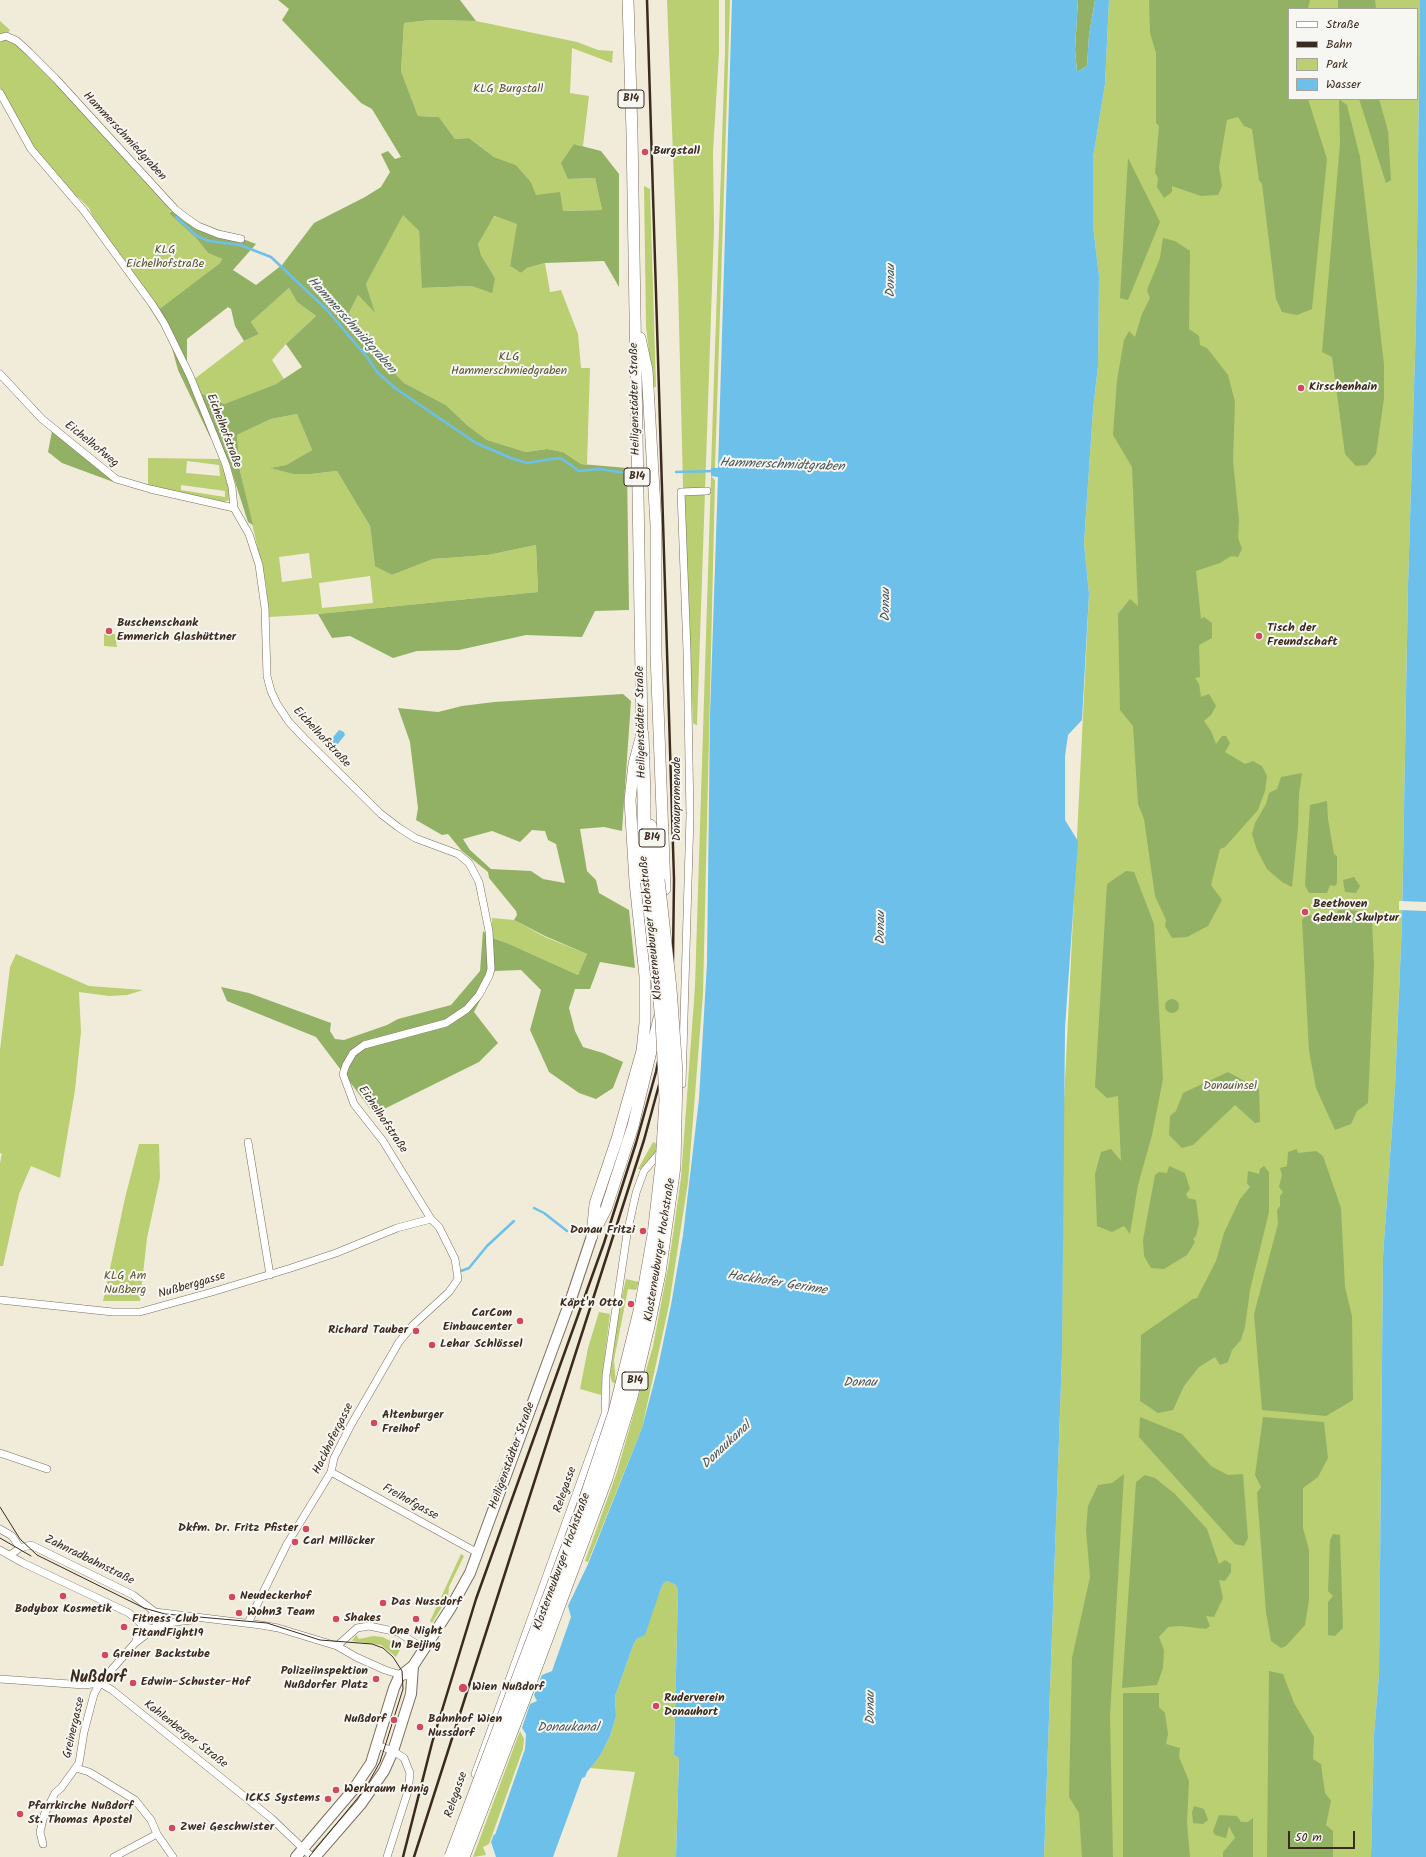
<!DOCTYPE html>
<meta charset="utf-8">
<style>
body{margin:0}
#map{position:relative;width:1426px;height:1857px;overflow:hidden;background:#f1ecda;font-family:Kalam,sans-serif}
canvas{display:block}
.legend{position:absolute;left:1288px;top:8px;width:130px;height:92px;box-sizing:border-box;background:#f6f6f2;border:1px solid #aba49d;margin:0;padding:5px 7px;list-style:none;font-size:12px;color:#3b2a1e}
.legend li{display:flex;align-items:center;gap:8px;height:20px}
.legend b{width:20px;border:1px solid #aba49d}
.scale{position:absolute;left:1288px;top:1831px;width:67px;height:18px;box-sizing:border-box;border:2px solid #3b2a1e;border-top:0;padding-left:5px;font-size:12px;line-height:14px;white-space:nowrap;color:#3b2a1e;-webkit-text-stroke:3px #f6f6f2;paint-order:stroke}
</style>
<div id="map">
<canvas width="1426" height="1857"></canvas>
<ul class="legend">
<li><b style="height:5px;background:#fff"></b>Straße</li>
<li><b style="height:5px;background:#3b2a1e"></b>Bahn</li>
<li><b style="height:11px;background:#bace72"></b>Park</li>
<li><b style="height:11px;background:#6cc0e9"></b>Wasser</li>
</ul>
<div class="scale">50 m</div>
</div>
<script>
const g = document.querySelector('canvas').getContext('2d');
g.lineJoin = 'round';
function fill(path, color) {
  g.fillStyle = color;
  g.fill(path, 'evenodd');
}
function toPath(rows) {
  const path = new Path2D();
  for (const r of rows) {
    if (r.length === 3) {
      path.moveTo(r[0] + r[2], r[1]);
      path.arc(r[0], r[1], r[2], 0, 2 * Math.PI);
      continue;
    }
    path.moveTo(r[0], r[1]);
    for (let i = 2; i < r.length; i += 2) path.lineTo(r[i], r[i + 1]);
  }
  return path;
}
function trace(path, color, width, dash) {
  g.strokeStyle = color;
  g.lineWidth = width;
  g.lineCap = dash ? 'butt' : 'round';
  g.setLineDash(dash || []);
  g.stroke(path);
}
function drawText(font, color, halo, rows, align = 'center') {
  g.font = font + ' Kalam,sans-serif';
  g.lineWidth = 4;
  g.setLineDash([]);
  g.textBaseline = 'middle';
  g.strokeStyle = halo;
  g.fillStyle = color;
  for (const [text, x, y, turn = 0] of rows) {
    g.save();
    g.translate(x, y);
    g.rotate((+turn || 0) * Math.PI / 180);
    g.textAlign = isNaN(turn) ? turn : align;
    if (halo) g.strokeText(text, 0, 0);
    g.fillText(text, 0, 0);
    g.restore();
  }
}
const green = toPath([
 [667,0,719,0,719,52,713,152,714,228,697,725,696,725,693,723,683,485,678,284],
 [725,0,730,0,729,34,715,468,711,468,725,51],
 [1109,0,1420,0,1416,323,1408,586,1402,922,1395,1086,1383,1256,1379,1674,1374,1735,1371,1857,1044,1857,1062,1355,1063,1121,1089,594,1084,543,1093,410,1098,366,1099,276,1093,226,1093,158,1105,84],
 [1289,9,1417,9,1417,99,1289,99],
 [431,20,476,21,577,42,598,50,613,51,612,63,572,48,570,93,589,96,583,146,574,144,568,179,595,178,602,210,562,211,536,196,531,182,516,165,494,157,469,138,455,139,439,117,418,116,401,71,404,23],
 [0,21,10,30,6,35,17,41,175,209,169,212,196,238,208,253,222,259,220,263,158,310,92,215,89,208,78,197,75,197,33,148,19,123,0,87],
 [644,186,650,189,656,387,653,387,646,326],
 [403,214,419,231,423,288,472,286,495,278,481,255,478,244,493,216,518,224,510,266,521,273,527,268,545,263,550,292,561,290,578,334,581,368,590,368,587,464,581,464,563,452,547,449,526,452,487,440,467,425,446,405,404,383,388,366,349,313,358,295,374,312,366,284],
 [289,288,297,302,316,316,286,344,272,360,284,379,276,384,224,404,198,392,193,380,244,341,259,334,251,322],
 [297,414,312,450,286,465,271,468,311,474,337,471,370,526,375,565,392,575,433,559,488,555,536,545,538,592,318,614,269,617,266,584,240,471,237,435,271,419],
 [309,553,312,578,282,582,279,557],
 [370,576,373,603,322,608,319,583],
 [148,458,219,459,225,473,231,494,229,500,224,502,148,486],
 [187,461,219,465,220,476,186,473],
 [181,485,225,491,225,497,181,490],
 [711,476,715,480,703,994,688,1182,669,1305,642,1428,588,1562,585,1561,617,1472,653,1346,669,1262,681,1178,695,986],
 [104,634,115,634,117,647,104,646],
 [492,918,514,920,545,937,587,954,578,975,507,943,492,938],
 [16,954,89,986,143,990,127,995,109,996,79,992,81,1032,75,1090,60,1178,31,1166,19,1194,3,1266,0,1266,0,1163,2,1154,0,1153,0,1050,10,967],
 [653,1142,657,1144,656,1152,642,1169,638,1169],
 [139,1144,159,1144,160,1178,147,1238,140,1301,103,1301,125,1198],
 [626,1279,639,1282,636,1290,628,1289,614,1360,616,1384,612,1382,610,1375,619,1309],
 [599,1312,610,1314,603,1370,601,1395,580,1389,588,1348],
 [461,1554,464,1556,449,1587,448,1597,432,1623,430,1621],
 [667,1581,676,1585,678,1590,674,1755,679,1758,676,1857,617,1857,635,1772,590,1768,600,1756,610,1736,616,1716,615,1696,634,1643,640,1636,663,1584],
 [356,1635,359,1639,373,1636,382,1637,402,1646,396,1657,381,1645,352,1641],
 [520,1731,524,1739,523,1749,489,1844,483,1847,486,1855,473,1857]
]);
const forest = toPath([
 [278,0,460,0,476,21,431,20,404,23,401,71,418,116,439,117,455,139,469,138,494,157,516,165,531,182,536,195,560,192,563,211,602,210,595,178,568,179,561,163,574,144,601,151,619,174,619,287,604,261,545,263,527,268,521,273,510,266,517,224,494,216,478,244,481,255,495,278,492,293,472,286,422,288,419,231,403,215,366,284,375,313,358,295,349,313,388,366,404,383,446,405,467,425,487,440,526,452,547,449,563,452,581,464,627,468,629,610,595,611,582,637,526,635,459,650,417,651,393,658,350,636,332,638,318,614,538,592,536,545,488,555,433,559,392,575,375,566,370,526,337,471,311,474,294,474,270,468,286,465,312,450,297,414,271,419,237,435,240,471,253,525,248,522,229,463,209,435,178,370,166,326,158,310,220,263,222,259,208,253,196,238,169,213,175,209,185,217,256,244,233,270,256,285,282,265,314,223,365,197,381,187,390,172,381,154,388,151,395,159,401,157,372,109,361,103,282,20,289,9],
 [289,288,297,302,316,316,286,344,302,367,276,384,224,404,198,392,187,368,187,339,228,307,231,309,235,326,244,341,259,334,251,322],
 [1078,0,1095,0,1089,35,1087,66,1077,72,1075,50],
 [1149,0,1310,0,1308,9,1289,9,1289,99,1308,99,1327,159,1312,309,1297,315,1282,312,1276,299,1262,184,1259,180,1252,129,1244,126,1238,117,1227,120,1219,167,1222,186,1218,195,1201,196,1172,186,1172,192,1164,198,1157,187,1158,178,1155,173,1159,126,1156,123,1156,53,1150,33],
 [1338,0,1375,0,1376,9,1338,9],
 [1339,99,1347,105,1360,157,1384,364,1384,398,1376,454,1367,465,1356,466,1345,454,1332,357,1322,352,1340,144],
 [1359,99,1379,99,1388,131,1391,180,1386,183],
 [1128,158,1160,222,1128,300,1120,298],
 [1163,238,1175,241,1190,251,1189,329,1199,336,1200,345,1207,348,1228,375,1235,402,1233,461,1239,520,1238,538,1242,549,1238,557,1231,556,1220,563,1196,571,1201,619,1204,617,1212,623,1212,638,1199,645,1200,677,1195,678,1199,684,1201,697,1209,694,1216,706,1211,715,1204,721,1211,731,1216,744,1222,736,1226,736,1230,743,1225,752,1245,764,1253,761,1262,766,1267,776,1265,791,1258,810,1225,847,1220,849,1211,885,1222,900,1208,926,1187,937,1172,938,1165,926,1166,920,1155,896,1144,819,1138,804,1133,726,1120,710,1118,614,1130,599,1138,606,1132,467,1113,435,1117,380,1124,340,1129,331,1135,337,1142,314,1150,298,1147,290,1160,258],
 [52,431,116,483,62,463,48,452],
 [623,694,631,701,622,831,604,827,580,829,587,871,596,880,599,893,629,910,635,968,600,962,590,989,575,989,569,1008,575,1031,583,1047,603,1053,623,1062,613,1088,596,1099,579,1093,549,1072,530,1030,541,990,521,970,495,971,474,1012,498,1043,479,1062,374,1114,316,1037,227,1001,221,987,249,993,331,1023,330,1031,335,1039,344,1040,387,1025,398,1019,451,1005,480,971,483,931,492,938,507,943,578,975,587,954,545,936,514,920,517,915,516,911,489,878,488,872,462,851,448,834,442,835,416,820,418,808,410,742,398,708,438,712,462,706,494,702],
 [532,830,545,831,548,840,556,844,565,883,543,879,531,871,491,869,470,850,463,839,492,831,520,842],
 [1302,773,1299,794,1298,828,1292,887,1282,882,1267,869,1257,850,1252,834,1255,823,1266,804,1269,793,1277,789,1281,777],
 [1327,801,1328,819,1334,854,1337,856,1337,883,1335,886,1330,885,1327,893,1309,893,1305,885,1310,805],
 [1126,871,1134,872,1154,924,1163,1079,1152,1135,1138,1185,1130,1234,1124,1226,1112,1232,1097,1226,1095,1174,1101,1152,1111,1149,1121,1161,1118,1096,1107,1098,1095,1087,1107,884],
 [1354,877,1360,886,1356,893,1345,892,1343,880],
 [1338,910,1367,911,1372,920,1374,966,1368,1103,1357,1111,1351,1124,1335,1130,1316,1088,1309,1051,1302,920,1305,916,1316,915,1336,916],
 [1172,1006,7],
 [1228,1072,1259,1089,1260,1122,1255,1123,1235,1105,1193,1145,1182,1148,1169,1135,1170,1116,1176,1111,1183,1093],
 [1297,1149,1298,1153,1316,1151,1323,1156,1341,1208,1345,1287,1352,1316,1353,1400,1326,1416,1262,1410,1254,1314,1278,1224,1277,1210,1280,1206,1280,1196,1283,1192,1279,1187,1282,1175,1280,1168,1287,1166,1288,1152],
 [1169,1166,1185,1173,1190,1189,1186,1194,1188,1198,1196,1200,1199,1223,1196,1236,1193,1239,1195,1242,1187,1255,1164,1269,1151,1268,1144,1256,1143,1240,1155,1175,1159,1172,1167,1173],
 [1264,1166,1269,1172,1269,1212,1250,1290,1245,1327,1241,1340,1232,1350,1228,1362,1220,1365,1215,1357,1199,1367,1184,1386,1173,1410,1158,1413,1140,1401,1141,1335,1193,1299,1197,1298,1216,1261,1224,1233,1240,1199,1250,1187,1247,1183,1248,1171,1259,1174,1260,1169],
 [1140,1417,1182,1434,1211,1466,1228,1475,1243,1474,1248,1538,1244,1546,1235,1544,1139,1437],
 [1263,1417,1324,1422,1328,1458,1318,1477,1303,1488,1303,1528,1309,1550,1309,1600,1305,1625,1286,1646,1281,1648,1271,1641,1266,1612,1257,1493,1261,1487,1255,1475],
 [1124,1474,1110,1716,1113,1857,1082,1857,1079,1813,1069,1797,1072,1658,1090,1577,1086,1530,1088,1506,1098,1485,1112,1483],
 [1145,1475,1155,1478,1175,1494,1207,1529,1219,1564,1225,1560,1231,1564,1231,1572,1225,1581,1219,1580,1223,1598,1214,1617,1206,1616,1210,1626,1206,1629,1180,1626,1168,1627,1159,1637,1164,1650,1163,1668,1157,1685,1122,1688,1136,1482],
 [1333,1534,1340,1535,1343,1628,1335,1636,1328,1635,1328,1602,1333,1596,1328,1591,1330,1540],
 [1269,1671,1283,1674,1294,1703,1314,1737,1313,1759,1321,1764,1325,1793,1331,1801,1326,1825,1333,1831,1333,1857,1267,1857],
 [1123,1693,1159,1693,1159,1707,1165,1713,1168,1734,1166,1744,1180,1748,1179,1757,1189,1781,1187,1823,1190,1857,1123,1857],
 [1194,1806,1204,1809,1208,1820,1203,1824,1193,1823,1192,1812],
 [1219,1815,1237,1816,1241,1822,1248,1822,1253,1818,1253,1857,1223,1857,1223,1852,1235,1838,1229,1826,1226,1838,1215,1835,1213,1831]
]);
const water = toPath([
 [732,0,1078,0,1075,50,1077,72,1087,66,1089,35,1095,0,1109,0,1105,84,1093,158,1093,226,1099,276,1098,366,1093,410,1084,543,1089,594,1082,720,1068,735,1065,756,1065,820,1078,841,1065,1028,1062,1355,1044,1857,676,1857,679,1758,674,1755,678,1590,676,1585,667,1581,663,1584,660,1591,645,1635,638,1638,634,1643,615,1696,616,1716,610,1736,600,1756,587,1772,585,1777,582,1778,553,1857,496,1857,491,1842,494,1834,495,1835,525,1749,526,1734,522,1728,530,1704,537,1701,534,1695,542,1675,552,1671,571,1617,568,1606,588,1564,642,1428,658,1367,671,1305,683,1235,699,1099,707,963,710,715,718,477,711,476,711,468,718,468],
 [1420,0,1426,0,1426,1857,1371,1857,1374,1735,1379,1674,1383,1256,1395,1086,1402,922,1408,586,1416,323],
 [339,730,344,732,345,735,336,746,330,741]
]);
const pier = toPath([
 [1399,901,1426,902,1426,911,1399,910]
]);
const stream = toPath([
 [176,217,197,236,209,241,240,245,271,257,327,310,367,357,377,372,395,388,476,443,511,458,527,463,558,458,562,459,579,471,599,469,626,473],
 [676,472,714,471],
 [534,1208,544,1213,567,1231],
 [461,1271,469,1268,487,1246,514,1221]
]);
const street = toPath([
 [0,38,6,36,17,41,29,52,56,79,175,209,185,217,198,226,218,234,241,239],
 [0,93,31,149,84,211,152,304,164,323,190,376,226,465,232,487,234,508,249,534,259,565,265,608,267,676,271,691,277,704,289,722,304,738,381,814,398,827,415,838,458,854,469,863,479,882,489,931,491,969,489,976,479,995,467,1009,446,1023,364,1045,353,1053,346,1065,343,1074,354,1104,383,1141,431,1219,439,1227,455,1259,458,1279,449,1292,413,1325,399,1342,351,1425,334,1458,331,1472,287,1544,248,1623],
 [0,374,42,419,116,479,150,489,234,508],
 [682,1084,690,816,687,651,681,492,707,491],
 [248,1142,270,1275],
 [0,1300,113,1312,140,1312,212,1292,291,1268,336,1253,397,1228,431,1219],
 [0,1453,47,1469],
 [331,1472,478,1553],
 [0,1529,12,1536,20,1548],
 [0,1550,23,1563,129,1613,145,1627,155,1629],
 [10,1555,20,1548,31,1545,133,1595,155,1612,261,1625,278,1628,337,1646,356,1657,385,1670,405,1676],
 [155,1612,157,1622,155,1629],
 [135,1643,142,1625,155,1612],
 [337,1646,357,1628,369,1626,398,1632,424,1649],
 [0,1679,84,1685,100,1683,112,1690,224,1780,271,1818,312,1857],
 [377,1745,393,1751,404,1758,410,1773,408,1791,387,1857],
 [76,1768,89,1772,135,1800,151,1820,157,1834,173,1857],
 [475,1774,605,1414,606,1375,627,1234,636,1193,644,1171,662,1150],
 [43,1844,40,1832,44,1815,55,1793,61,1788,79,1763,84,1732,94,1694,100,1683,135,1643,151,1631,175,1622,192,1620],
 [114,1857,157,1834]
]);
const secondary = toPath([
 [296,1857,353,1790,371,1763,394,1688,399,1677,413,1666,450,1609,470,1573,572,1296,592,1236],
 [315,1857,361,1804,384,1771,393,1751,411,1694,413,1666]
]);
const primary = toPath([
 [640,338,647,370,656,525,656,654,665,889],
 [595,1230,606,1209,633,1126,659,1018],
 [592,1236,595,1204,617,1139,642,1051,645,1023,645,976,635,882,630,800,634,764,642,734,632,133,628,0]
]);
const highway = toPath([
 [642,734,644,797,644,845,647,880],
 [650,826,658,880]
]);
const tram = toPath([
 [0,1507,20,1539,37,1555,144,1608,165,1614,267,1623,320,1640,372,1644,383,1648,393,1657,402,1671,403,1689,380,1762,365,1789,309,1857],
 [0,1538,31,1556]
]);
const rail = toPath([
 [665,1058,674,1009],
 [403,1857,432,1743,476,1599,604,1243,636,1143,656,1072,671,996,673,959,674,879,647,0],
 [414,1857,644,1140,662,1074]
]);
const highwayBridge = toPath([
 [451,1857,583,1507,615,1412,642,1303,654,1235,662,1165,666,1100,662,1020,647,880],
 [463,1857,529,1685,606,1478,631,1397,648,1326,659,1273,674,1166,676,1072,670,989,658,880]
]);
const markers = [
 [645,152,4,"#d1495b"],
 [1301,388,4,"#d1495b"],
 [109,631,4,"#d1495b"],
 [1259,636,4,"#d1495b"],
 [1305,912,4,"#d1495b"],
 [643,1231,4,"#d1495b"],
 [631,1304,4,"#d1495b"],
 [520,1321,4,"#d1495b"],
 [416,1331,4,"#d1495b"],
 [432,1345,4,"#d1495b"],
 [374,1423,4,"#d1495b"],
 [306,1529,4,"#d1495b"],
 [295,1542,4,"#d1495b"],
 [63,1596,4,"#d1495b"],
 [232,1597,4,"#d1495b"],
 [383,1603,4,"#d1495b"],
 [239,1613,4,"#d1495b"],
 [336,1619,4,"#d1495b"],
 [416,1619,4,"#d1495b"],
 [124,1627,4,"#d1495b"],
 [105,1655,4,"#d1495b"],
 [376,1679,4,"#d1495b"],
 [133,1683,4,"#d1495b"],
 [463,1688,5,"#d1495b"],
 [656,1706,4,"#d1495b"],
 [394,1720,4,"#d1495b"],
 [420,1727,4,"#d1495b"],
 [336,1790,4,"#d1495b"],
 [328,1799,4,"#d1495b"],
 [20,1814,4,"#d1495b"],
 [172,1828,4,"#d1495b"]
];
const shields = [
 [631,99,26],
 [637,477,26],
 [652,838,26],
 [635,1381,26]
];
const shieldNames = [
 ["B14",631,99],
 ["B14",637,477],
 ["B14",652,838],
 ["B14",635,1381]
];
const parkNames = [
 ["KLG Burgstall",508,90],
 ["KLG",165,251],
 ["Eichelhofstraße",165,265],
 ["KLG",509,358],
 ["Hammerschmiedgraben",509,372],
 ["Donauinsel",1230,1087],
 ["KLG Am",125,1277],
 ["Nußberg",125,1291]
];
const streetNames = [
 ["Hammerschmiedgraben",124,137,47],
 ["Heiligenstädter Straße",636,399,-91],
 ["Eichelhofstraße",223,431,69],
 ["Eichelhofweg",91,445,39],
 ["Heiligenstädter Straße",642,722,-91],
 ["Eichelhofstraße",321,738,47],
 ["Donaupromenade",678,799,-90],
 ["Klosterneuburger Hochstraße",652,928,-96],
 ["Eichelhofstraße",382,1120,56],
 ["Klosterneuburger Hochstraße",661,1250,-81],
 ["Nußberggasse",192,1286,-16],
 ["Hackhofergasse",334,1439,-64],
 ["Heiligenstädter Straße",513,1456,-70],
 ["Relegasse",566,1490,-71],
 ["Freihofgasse",410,1503,29],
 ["Zahnradbahnstraße",89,1561,26],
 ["Klosterneuburger Hochstraße",563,1562,-70],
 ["Greinergasse",75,1728,-77],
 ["Kahlenberger Straße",185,1735,38],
 ["Relegasse",457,1795,-71]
];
const poiNames = [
 ["Burgstall",653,152],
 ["Kirschenhain",1309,388],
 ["Buschenschank",117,624],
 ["Emmerich Glashüttner",117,638],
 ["Tisch der",1267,629],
 ["Freundschaft",1267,643],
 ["Beethoven",1313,905],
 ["Gedenk Skulptur",1313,919],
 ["Donau Fritzi",635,1231,"right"],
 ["Käpt'n Otto",623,1304,"right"],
 ["CarCom",512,1314,"right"],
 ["Einbaucenter",512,1328,"right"],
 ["Richard Tauber",408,1331,"right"],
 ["Lehar Schlössel",440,1345],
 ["Altenburger",382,1416],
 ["Freihof",382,1430],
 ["Dkfm. Dr. Fritz Pfister",298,1529,"right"],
 ["Carl Millöcker",303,1542],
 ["Neudeckerhof",240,1597],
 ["Das Nussdorf",391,1603],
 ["Bodybox Kosmetik",63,1610,"center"],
 ["Wohn3 Team",247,1613],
 ["Shakes",344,1619],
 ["Fitness Club",132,1620],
 ["FitandFight19",132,1634],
 ["One Night",416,1632,"center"],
 ["In Beijing",416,1646,"center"],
 ["Greiner Backstube",113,1655],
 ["Polizeiinspektion",368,1672,"right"],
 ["Nußdorfer Platz",368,1686,"right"],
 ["Edwin-Schuster-Hof",141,1683],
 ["Wien Nußdorf",472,1688],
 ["Ruderverein",664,1699],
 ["Donauhort",664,1713],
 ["Nußdorf",386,1720,"right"],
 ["Bahnhof Wien",428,1720],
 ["Nussdorf",428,1734],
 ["Werkraum Honig",344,1790],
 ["ICKS Systems",320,1799,"right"],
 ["Pfarrkirche Nußdorf",28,1807],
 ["St. Thomas Apostel",28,1821],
 ["Zwei Geschwister",180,1828]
];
const waterNames = [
 ["Donau",892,281,-89],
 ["Hammerschmidtgraben",351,326,48],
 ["Hammerschmidtgraben",782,466,2],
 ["Donau",887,605,-89],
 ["Donau",882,928,-89],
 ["Hackhofer Gerinne",777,1284,9],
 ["Donau",860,1384],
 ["Donaukanal",727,1446,-43],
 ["Donau",872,1708,-90],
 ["Donaukanal",568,1729]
];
const districtNames = [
 ["Nußdorf",98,1679]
];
fill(green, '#bace72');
fill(forest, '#93b164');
fill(water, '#6cc0e9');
fill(pier, '#f1ecda');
trace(stream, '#6cc0e9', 2.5);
trace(street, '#7b6e60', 8);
trace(secondary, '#7b6e60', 12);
trace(primary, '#7b6e60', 12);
trace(highway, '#7b6e60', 14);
trace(street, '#fff', 7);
trace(secondary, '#fff', 10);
trace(primary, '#fff', 11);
trace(highway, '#fff', 13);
trace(tram, '#3b2a1e', 1);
trace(rail, '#3b2a1e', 2.5);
trace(highwayBridge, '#7b6e60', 14, []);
trace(highwayBridge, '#fff', 13);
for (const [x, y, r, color] of markers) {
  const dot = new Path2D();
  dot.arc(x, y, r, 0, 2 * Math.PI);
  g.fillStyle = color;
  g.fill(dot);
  trace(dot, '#f6f6f2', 1.5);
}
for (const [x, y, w] of shields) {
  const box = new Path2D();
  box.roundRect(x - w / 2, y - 9, w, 18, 3);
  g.fillStyle = '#f6f6f2';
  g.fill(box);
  trace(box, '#3b2a1e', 1);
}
drawText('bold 11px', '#3b2a1e', null, shieldNames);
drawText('12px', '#5b5333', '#f6f6f2', parkNames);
drawText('12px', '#3b2a1e', '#f6f6f2', streetNames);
drawText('bold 12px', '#3b2a1e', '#f6f6f2', poiNames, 'left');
drawText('italic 13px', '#4a575b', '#f6f6f2', waterNames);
drawText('bold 16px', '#3b2a1e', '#f6f6f2', districtNames);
</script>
